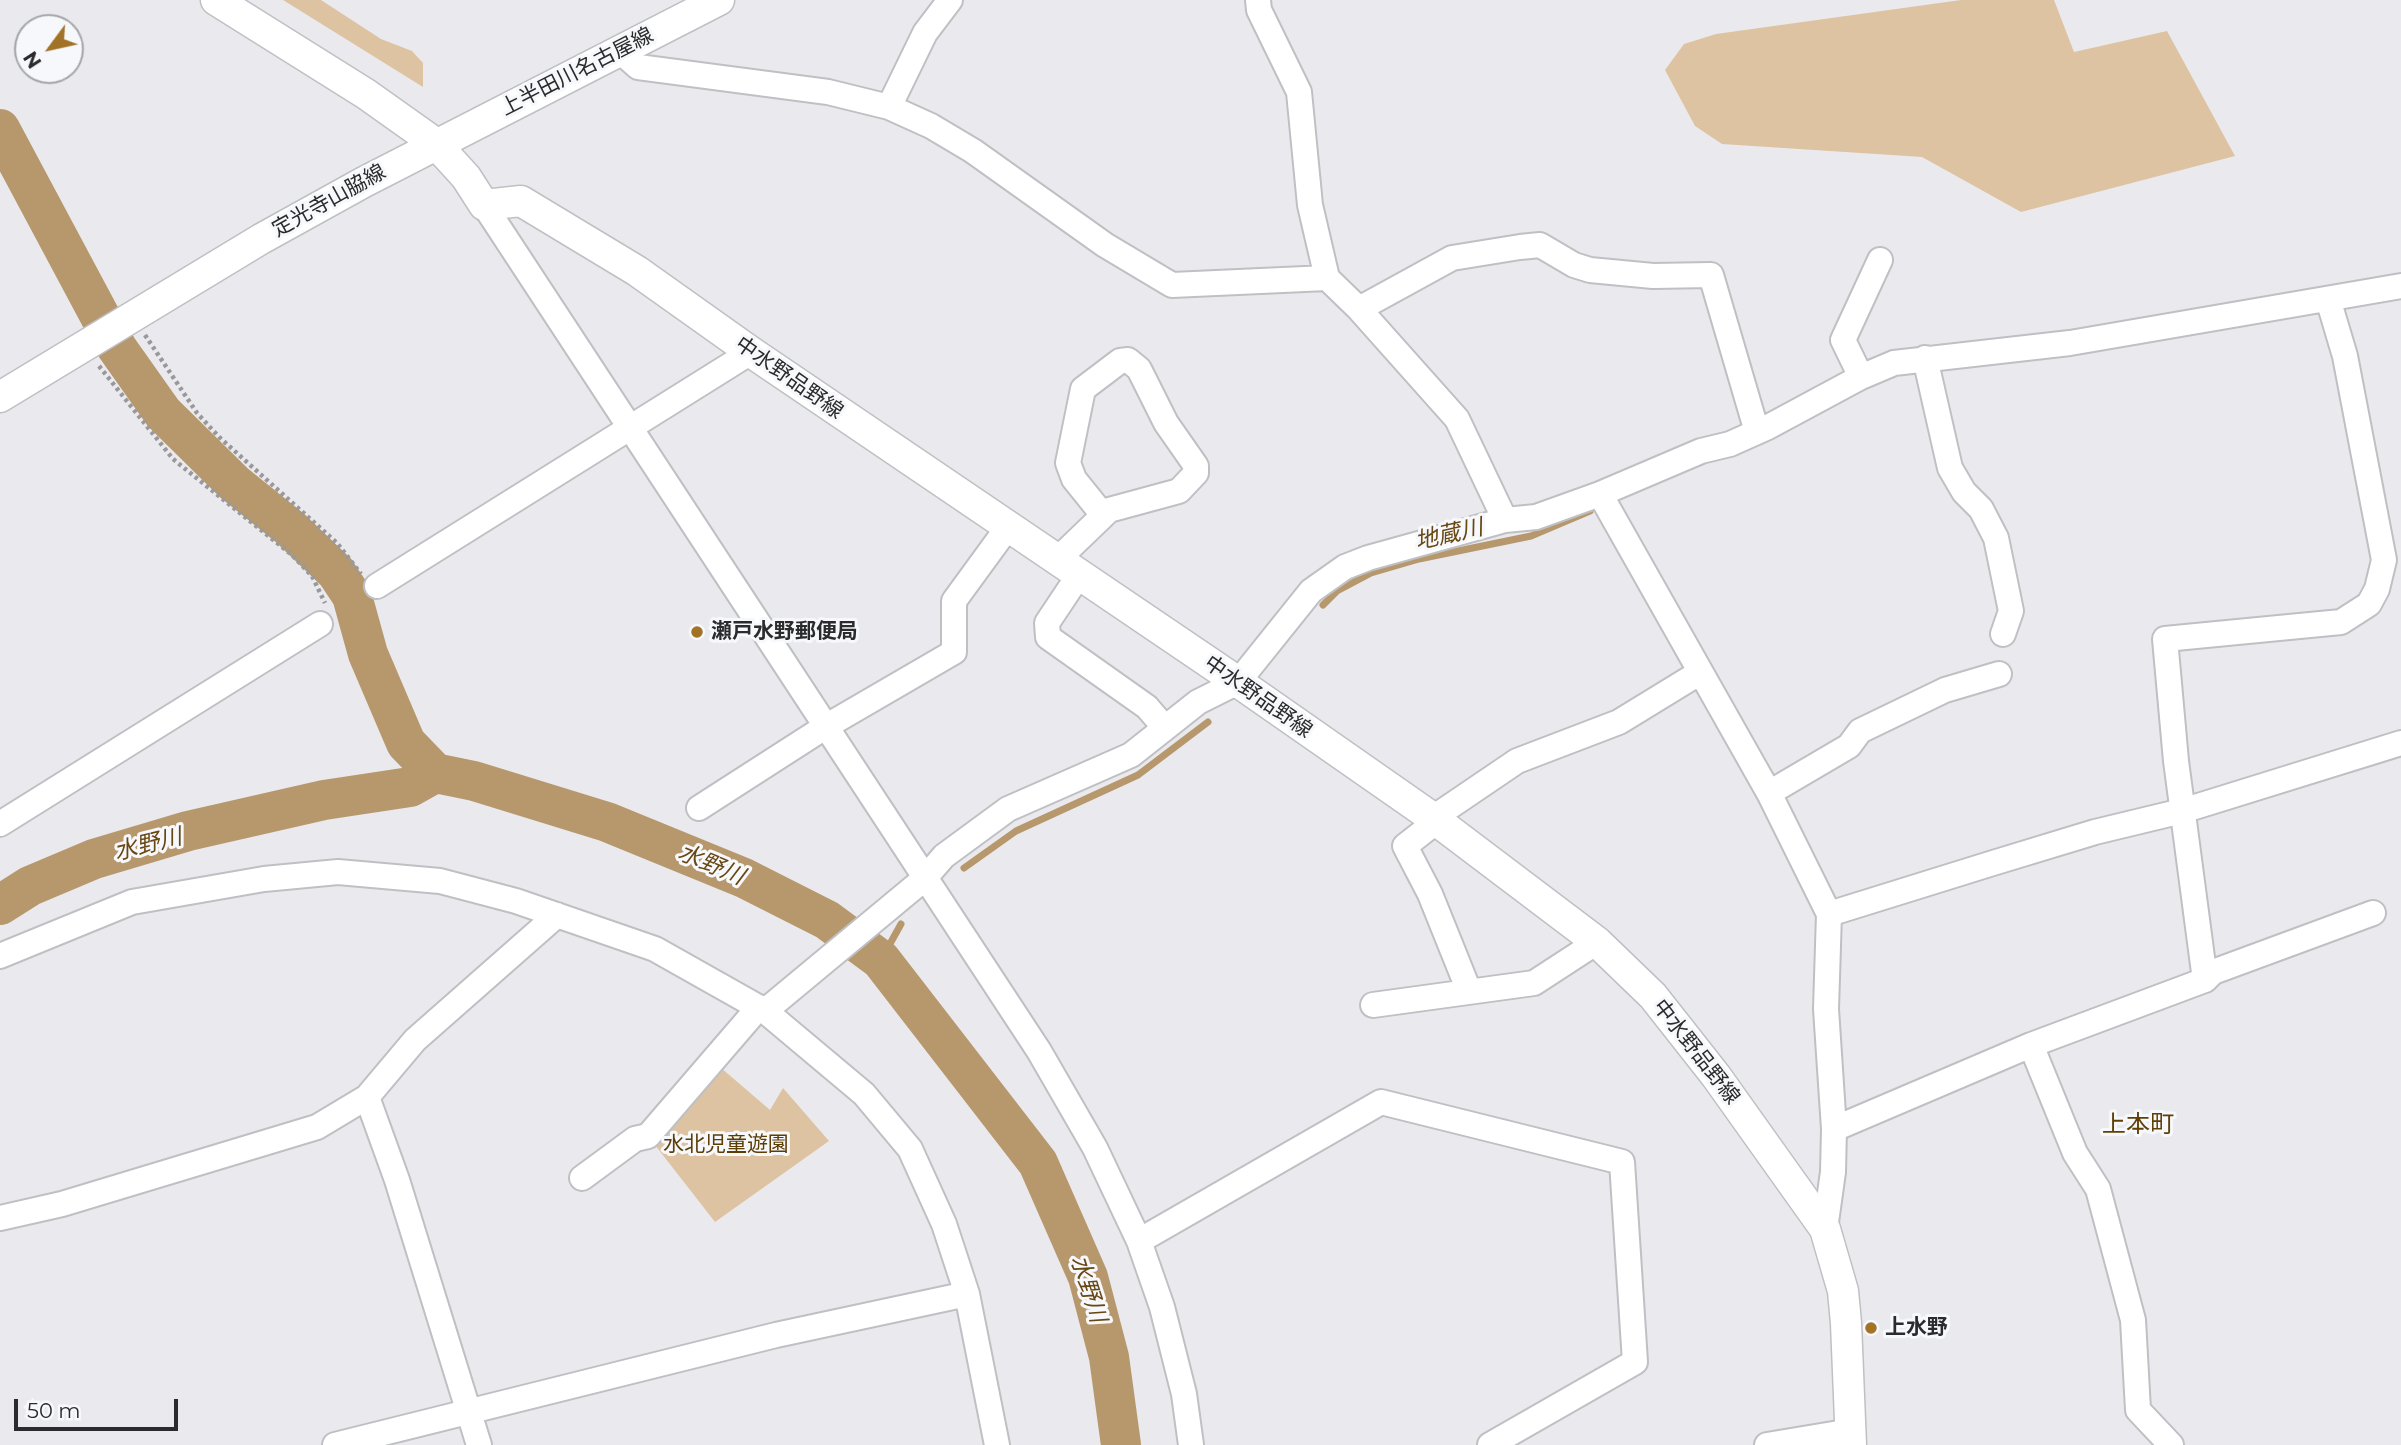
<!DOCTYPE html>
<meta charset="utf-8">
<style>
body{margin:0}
#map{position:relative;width:2401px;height:1445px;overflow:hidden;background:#eaeaee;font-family:Montserrat,sans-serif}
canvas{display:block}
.north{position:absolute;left:14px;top:14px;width:70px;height:70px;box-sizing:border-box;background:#f7f8fb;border:2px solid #a5a6a9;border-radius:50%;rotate:237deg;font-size:19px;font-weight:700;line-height:28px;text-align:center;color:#2b2b2d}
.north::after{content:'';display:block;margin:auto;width:24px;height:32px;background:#a27326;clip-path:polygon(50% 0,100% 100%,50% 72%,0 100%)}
.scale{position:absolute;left:14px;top:1399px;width:164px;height:32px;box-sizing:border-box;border:4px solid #2b2b2d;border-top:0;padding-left:9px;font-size:21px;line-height:24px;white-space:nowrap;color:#2b2b2d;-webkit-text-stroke:5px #f7f8fb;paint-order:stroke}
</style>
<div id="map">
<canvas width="2401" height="1445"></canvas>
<div class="north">N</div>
<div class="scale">50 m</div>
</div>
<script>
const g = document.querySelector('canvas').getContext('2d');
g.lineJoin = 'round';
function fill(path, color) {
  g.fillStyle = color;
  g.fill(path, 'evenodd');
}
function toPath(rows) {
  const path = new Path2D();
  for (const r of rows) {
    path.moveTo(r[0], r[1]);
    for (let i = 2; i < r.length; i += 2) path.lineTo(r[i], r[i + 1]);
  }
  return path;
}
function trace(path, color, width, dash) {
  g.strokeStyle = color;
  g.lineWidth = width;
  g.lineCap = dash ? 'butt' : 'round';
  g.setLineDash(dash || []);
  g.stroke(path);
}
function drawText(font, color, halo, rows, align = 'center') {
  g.font = font + ' Montserrat,"Noto Sans JP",sans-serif';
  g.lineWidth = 6;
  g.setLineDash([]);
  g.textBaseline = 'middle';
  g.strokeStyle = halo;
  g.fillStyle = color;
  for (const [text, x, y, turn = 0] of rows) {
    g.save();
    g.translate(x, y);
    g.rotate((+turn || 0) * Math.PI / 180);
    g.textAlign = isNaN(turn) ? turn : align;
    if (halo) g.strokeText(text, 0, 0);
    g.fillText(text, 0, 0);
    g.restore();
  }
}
const green = toPath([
 [283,0,321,0,381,39,412,51,423,63,423,87],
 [1961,0,2054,0,2074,52,2167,31,2235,156,2021,212,1922,157,1722,144,1695,126,1665,70,1684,44,1716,34],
 [713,1061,770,1110,783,1088,829,1141,715,1222,648,1136]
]);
const stream = toPath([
 [1323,605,1337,591,1371,573,1419,559,1531,536,1590,511],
 [964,868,1016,831,1138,775,1208,722],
 [881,960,901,924]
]);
const river = toPath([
 [0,129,117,348,163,413,234,483,290,528,336,572,352,596,368,654,406,743,435,773],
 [0,905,30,886,94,859,188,831,324,800,410,787,435,773,474,781,607,822,744,878,827,920,881,960,1038,1163,1088,1277,1109,1357,1121,1445]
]);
const path = toPath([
 [145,335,197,413,219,437,337,543,361,574],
 [99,366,173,459,292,555,312,576,325,603]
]);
const minor = toPath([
 [1258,0,1259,10,1299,92,1310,205,1327,278,1359,309,1457,419,1505,520],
 [620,51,638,67,828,92,889,107,931,126,973,151,1105,245,1172,285,1327,278],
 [889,107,925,33,950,0],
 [484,205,1039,1051,1095,1148,1139,1241,1162,1307,1184,1394,1191,1445],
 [1359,309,1452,258,1520,247,1540,245,1574,265,1590,270,1653,276,1711,275,1757,432],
 [1925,358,1950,468,1964,492,1981,509,1996,538,2011,611,2003,634],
 [1861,377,1843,340,1880,260],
 [1600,494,1769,793,1829,914,1826,1009,1834,1129,1833,1172,1825,1229],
 [1057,560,1109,510,1179,491,1196,473,1196,466,1166,423,1139,369,1128,360,1120,361,1083,389,1068,463,1074,479,1103,515],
 [1079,575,1047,623,1048,637,1147,707,1165,728],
 [377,586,751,352],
 [1769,793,1849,746,1860,731,1945,690,1999,674],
 [699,808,825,727,954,652,954,601,1008,527],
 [0,824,320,624],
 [1829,914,1993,863,2095,832,2182,811,2401,743],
 [0,956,132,902,264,879,338,872,440,881,516,901,655,949,765,1011,864,1094,910,1149,944,1224,967,1294,997,1445],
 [2205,980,2213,972,2373,913],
 [1469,991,1430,894,1405,846,1428,828,1433,818,1517,761,1619,722,1699,673],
 [1373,1005,1534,983,1597,942],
 [765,1011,924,879,944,856,1008,809,1131,755,1198,702,1238,682,1311,591,1345,567,1368,558,1505,520,1536,517,1600,494,1701,451,1730,444,1768,427,1861,377,1894,363,2070,343,2401,286],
 [2031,1045,2075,1153,2098,1189,2133,1320,2138,1410,2171,1445],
 [367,1097,397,1180,479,1445],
 [1834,1129,2031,1045,2205,980,2176,761,2165,639,2341,622,2369,604,2377,589,2384,560,2345,356,2328,299],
 [582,1178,635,1139,648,1136,759,1007],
 [0,1218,62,1204,317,1127,367,1097,415,1040,557,915],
 [1139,1241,1381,1102,1622,1162,1635,1362,1490,1445],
 [335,1445,776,1335,967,1294],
 [1767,1445,1851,1431]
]);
const major = toPath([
 [216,0,366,94,435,143,466,177,484,205,521,201,637,271,751,352,1238,682,1433,818,1597,942,1653,996,1716,1076,1825,1229,1843,1291,1846,1323,1851,1445],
 [0,397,261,239,364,182,719,0]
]);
const markers = [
 [697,632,7,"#a27326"],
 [1871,1328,7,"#a27326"]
];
const streetNames = [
 ["上半田川名古屋線",577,72,-27],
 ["定光寺山脇線",329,201,-29],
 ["中水野品野線",789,378,35],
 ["中水野品野線",1258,697,35],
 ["中水野品野線",1696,1052,52]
];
const poiNames = [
 ["瀬戸水野郵便局",711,632],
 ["上水野",1885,1328]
];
const parkNames = [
 ["水北児童遊園",726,1145]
];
const waterNames = [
 ["地蔵川",1449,535,-13],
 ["水野川",148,845,-14],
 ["水野川",711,865,23],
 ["水野川",1088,1289,72]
];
const quarterNames = [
 ["上本町",2138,1125]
];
fill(green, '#ddc3a1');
trace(stream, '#b7986d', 7);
trace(river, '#b7986d', 40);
trace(minor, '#bfc0c4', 28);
trace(major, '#bfc0c4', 33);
trace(path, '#99999c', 4.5, [3.5, 3.5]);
trace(minor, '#fff', 24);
trace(major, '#fff', 30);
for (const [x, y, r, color] of markers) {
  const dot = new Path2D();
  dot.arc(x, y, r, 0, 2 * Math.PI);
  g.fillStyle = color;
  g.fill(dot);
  trace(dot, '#f7f8fb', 2.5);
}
drawText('21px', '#2b2b2d', '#f7f8fb', streetNames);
drawText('bold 21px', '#2b2b2d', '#f7f8fb', poiNames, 'left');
drawText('21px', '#5c3d04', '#f7f8fb', parkNames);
drawText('italic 23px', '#674713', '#f7f8fb', waterNames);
drawText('24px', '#604007', '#f7f8fb', quarterNames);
</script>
